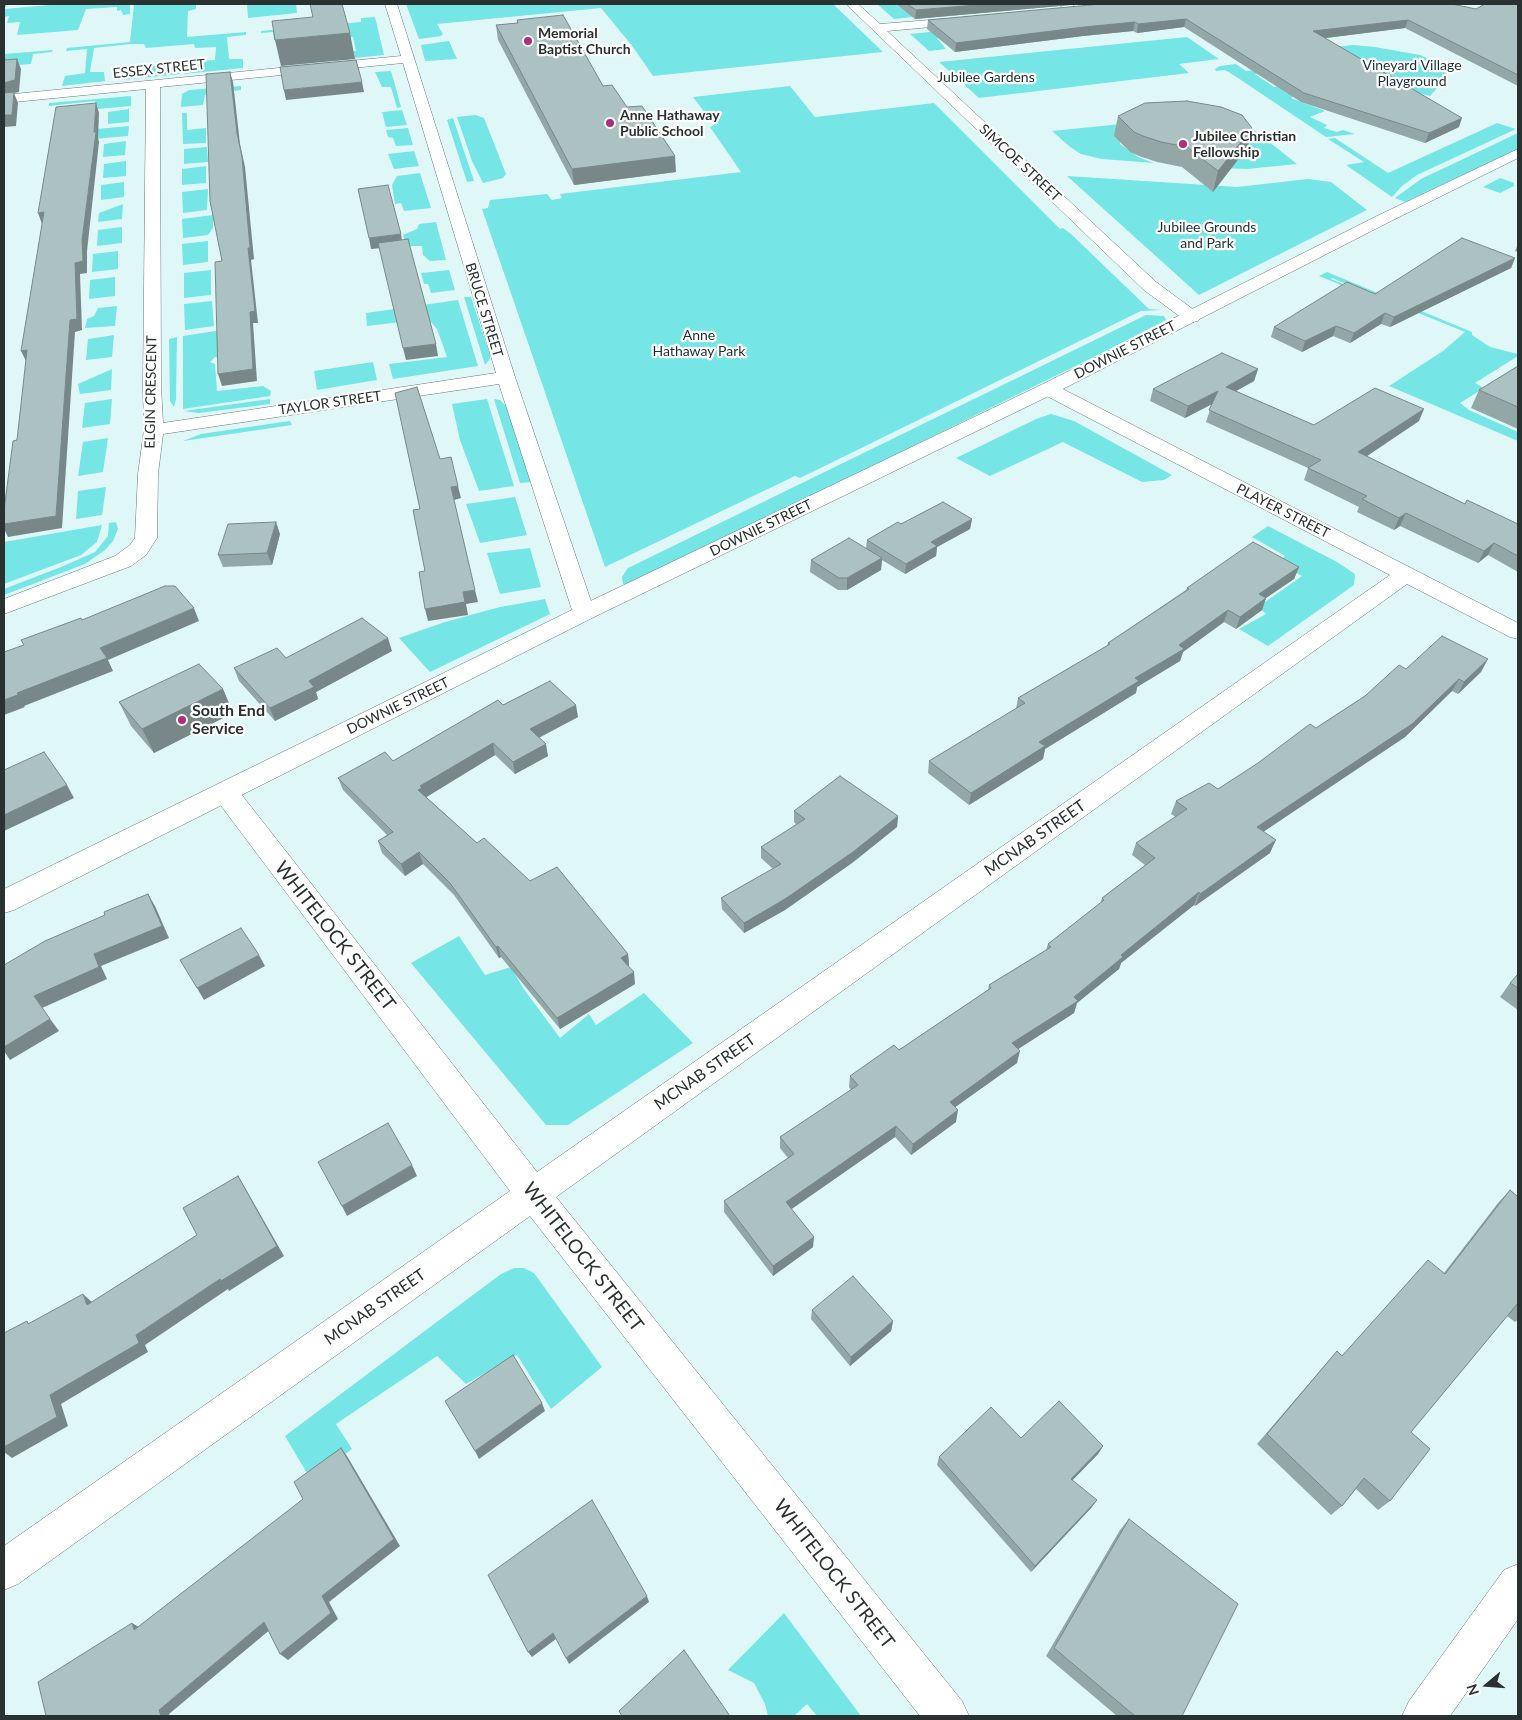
<!DOCTYPE html>
<style>
body{margin:0}
#map{position:relative;width:1522px;height:1720px;overflow:hidden;background:#e0f7f7;font-family:Lato,sans-serif}
canvas{display:block}
.frame{position:absolute;inset:0;border:5px solid #293131;pointer-events:none}
.north{position:absolute;left:1462px;top:1660px;width:50px;height:50px;-webkit-text-stroke:4px #fff;paint-order:stroke;rotate:252deg;font-size:14px;font-weight:700;line-height:20px;text-align:center;color:#293131}
.north::after{content:'';display:block;margin:auto;width:18px;height:22px;background:#293131;clip-path:polygon(50% 0,100% 100%,50% 72%,0 100%)}
</style>
<div id="map">
<canvas width="1522" height="1720"></canvas>
<div class="frame"></div>
<div class="north">N</div>
</div>
<script>
const g = document.querySelector('canvas').getContext('2d');
g.lineJoin = 'round';
function fill(path, color) {
  g.fillStyle = color;
  g.fill(path, 'evenodd');
}
function toPath(rows) {
  const path = new Path2D();
  for (const r of rows) {
    path.moveTo(r[0], r[1]);
    for (let i = 2; i < r.length; i += 2) path.lineTo(r[i], r[i + 1]);
  }
  return path;
}
function trace(path, color, width, dash) {
  g.strokeStyle = color;
  g.lineWidth = width;
  g.lineCap = dash ? 'butt' : 'round';
  g.setLineDash(dash || []);
  g.stroke(path);
}
function drawText(font, color, halo, rows, align = 'center') {
  g.font = font + ' Lato,sans-serif';
  g.lineWidth = 4.5;
  g.setLineDash([]);
  g.textBaseline = 'middle';
  g.strokeStyle = halo;
  g.fillStyle = color;
  for (const [text, x, y, turn = 0] of rows) {
    g.save();
    g.translate(x, y);
    g.rotate((+turn || 0) * Math.PI / 180);
    g.textAlign = isNaN(turn) ? turn : align;
    if (halo) g.strokeText(text, 0, 0);
    g.fillText(text, 0, 0);
    g.restore();
  }
}
const green = toPath([
 [61,4,130,4,130,14,123,15,121,10,117,11,117,7,86,9,78,30,17,35,20,22,7,23,9,16,4,17,4,9],
 [134,4,196,4,196,9,188,11,187,37,246,32,246,35,227,37,229,59,243,59,243,68,184,74,183,62,215,60,216,47,195,48,194,44,146,48,144,44,131,44,94,48,90,72,104,72,105,81,62,86,65,76,85,73,87,49,66,51,67,48,130,42],
 [247,4,296,4,297,13,248,18],
 [406,4,833,4,883,52,653,76,633,47,601,8,437,24,443,34,441,36,419,39],
 [877,4,895,4,907,12,943,14,894,19],
 [375,17,384,55,322,61,321,54,356,51,353,37,329,38,324,36,274,40,273,32,261,33,261,31,361,22,361,18],
 [970,28,977,33,937,38,946,49,929,51,910,34],
 [1187,37,1219,59,1179,64,1189,73,979,98,939,62],
 [449,41,457,59,425,61,421,45],
 [1353,45,1375,47,1420,55,1437,63,1445,69,1447,77,1430,96,1399,88,1335,47],
 [53,50,52,52,33,54,31,64,4,66,4,54],
 [180,63,180,74,122,80,124,71,128,69],
 [1236,64,1246,71,1257,70,1260,72,1255,74,1274,87,1321,81,1328,85,1291,98,1325,111,1310,117,1327,125,1324,128,1337,132,1343,130,1355,134,1326,137,1235,76,1225,70,1216,71,1215,69,1220,66],
 [391,71,395,85,401,107,397,108,391,87,382,87,375,72],
 [241,86,241,90,205,95,203,105,181,107,182,94,189,90],
 [790,86,815,117,934,103,1060,229,1063,228,1071,234,1149,309,1161,310,1141,311,800,478,795,476,605,567,482,209,488,208,490,200,547,194,552,200,562,198,560,194,741,172,710,127,714,125,693,97],
 [131,96,131,106,97,109,95,101,49,106,49,103],
 [129,109,129,122,108,124,108,112],
 [402,110,407,125,386,127,382,112],
 [182,113,187,113,187,130,206,128,206,143,183,144],
 [475,115,484,118,506,174,503,178,483,183,472,161,457,117],
 [453,118,474,181,467,182,447,120],
 [1131,123,1121,135,1120,144,1138,157,1154,163,1102,159,1081,154,1070,147,1052,131],
 [1497,123,1516,129,1417,175,1402,186,1392,197,1346,165,1364,162,1328,139,1335,138,1388,173],
 [129,126,128,136,94,139,96,129],
 [1249,126,1297,164,1247,169,1216,168,1235,161,1243,155],
 [408,128,413,145,396,146,393,138,388,137,386,130],
 [1518,133,1518,149,1405,202,1395,198,1421,179],
 [126,141,125,155,103,157,104,144],
 [207,147,208,162,184,164,184,149],
 [414,151,419,166,394,169,388,154],
 [126,161,126,176,103,178,104,164],
 [206,166,206,183,182,185,182,169],
 [420,173,431,208,404,211,401,203,395,204,392,185,397,176],
 [1067,176,1237,187,1308,179,1331,182,1367,210,1199,295],
 [1500,178,1514,183,1514,186,1500,193,1483,187],
 [124,182,124,197,101,200,101,185],
 [208,189,207,210,183,213,182,192],
 [123,204,122,219,98,222,99,213],
 [213,215,213,228,208,235,183,238,182,219],
 [436,222,446,260,430,261,423,255,422,246,406,246,403,235,417,229,419,224],
 [122,227,122,243,97,246,98,230],
 [208,241,208,262,183,265,182,244],
 [118,251,118,269,92,272,93,254],
 [211,270,211,295,184,298,184,273],
 [449,270,455,290,431,293,428,284,424,284,421,273],
 [1327,272,1472,332,1472,335,1490,347,1518,354,1518,356,1475,383,1484,388,1460,403,1469,410,1518,432,1518,441,1389,386,1443,351,1465,332,1332,278,1331,279,1359,291,1358,292,1319,276],
 [115,277,115,296,89,299,90,280],
 [464,297,471,297,490,355,490,359,485,365],
 [458,300,478,366,393,379,389,364,447,357,437,329,431,322,401,322,367,326,366,313],
 [212,301,214,326,185,330,184,304],
 [117,306,115,326,85,328,87,319,94,316,98,308],
 [1146,315,1164,316,1166,320,1106,351,781,511,629,585,623,584,622,577,628,568],
 [228,329,223,359,215,357,210,362,215,364,217,391,263,386,271,391,270,396,183,409,183,336],
 [114,335,112,357,86,360,88,339],
 [177,337,176,399,174,407,170,401,169,339],
 [373,362,377,380,317,390,314,371],
 [112,369,111,390,80,394,78,384],
 [112,399,110,424,82,428,85,403],
 [270,399,270,404,199,413,184,411],
 [487,399,514,486,479,491,460,440,452,404],
 [494,399,500,400,506,406,531,482,520,483],
 [1051,414,1074,421,1172,475,1164,480,1142,482,1063,442,990,476,956,458,1036,419],
 [290,421,292,425,183,441,201,434],
 [108,438,103,472,78,476,83,442],
 [106,487,102,515,76,519,78,491],
 [515,497,527,535,480,543,466,504],
 [116,522,118,529,113,541,105,550,85,564,4,595,4,589,61,567,95,552,108,536,109,523],
 [102,525,97,542,81,555,4,584,4,542],
 [1268,526,1337,562,1355,574,1354,585,1268,646,1239,629,1266,614,1258,607,1302,576,1279,563,1285,556,1252,537],
 [530,548,541,587,500,594,487,553],
 [545,599,550,614,548,615,430,672,399,638,445,622,500,607],
 [459,936,485,975,511,967,523,988,560,1038,589,1014,596,1025,644,993,693,1043,568,1125,546,1125,411,963],
 [514,1268,524,1268,534,1273,602,1367,551,1409,517,1355,466,1384,437,1356,336,1424,352,1449,311,1480,285,1436,430,1327,501,1274],
 [784,1613,861,1716,817,1716,807,1704,794,1716,768,1716,765,1704,754,1683,728,1670]
]);
const minor = toPath([
 [385,4,397,4,515,377,595,613,592,618,584,620,576,618,573,613,499,384,163,434,158,474,157,538,146,555,131,566,4,614,4,599,115,556,130,545,135,538,138,474,144,430,143,387,146,89,4,103,4,95,401,56,385,4],
 [403,63,496,373,163,423,161,387,160,87,403,63],
 [846,4,858,4,880,24,968,17,970,20,964,24,887,31,1156,282,1198,313,1201,317,1198,321,1192,322,1186,321,1144,290,846,4],
 [1058,4,1071,4,1079,10,1077,12,1069,12,1058,4],
 [1048,383,1055,385,1518,623,1518,639,1510,637,1407,584,556,1197,962,1701,969,1716,920,1716,530,1216,18,1584,4,1590,4,1546,510,1191,216,799,212,792,216,785,225,783,234,785,537,1172,1390,575,1041,393,1039,389,1041,385,1048,383],
 [1518,1564,1518,1619,1450,1716,1402,1716,1409,1701,1504,1570,1518,1564]
]);
const secondary = toPath([
 [1518,149,1518,158,1391,221,1055,393,592,618,14,910,4,913,4,889,576,608,1041,385,1379,215,1518,149]
]);
const wall = toPath([
 [896,4,1082,4,915,19],
 [1518,4,1518,86,1405,28,1325,38,1459,127,1425,143,1301,102,1184,27,1137,33,1133,31,1083,36,955,52,927,29,928,20,1476,9],
 [517,20,603,86,627,107,676,172,574,185,498,40,496,25,517,23],
 [1118,116,1252,128,1247,148,1213,192,1182,167,1157,162,1139,156,1130,152,1114,136],
 [1518,244,1518,252,1515,251],
 [1515,258,1511,268,1390,327,1381,324,1350,343,1333,336,1302,352,1271,337,1274,327,1375,294],
 [1518,366,1518,429,1471,408,1479,390],
 [1258,369,1254,381,1236,391,1314,425,1419,421,1366,456,1465,504,1518,524,1518,572,1488,555,1478,563,1400,526,1394,530,1357,512,1359,507,1304,480,1308,468,1206,422,1212,404,1185,418,1150,401,1153,389],
 [972,519,970,529,937,547,936,556,905,574,882,560,881,570,847,590,838,590,810,572,811,560,866,548,867,540,901,524],
 [280,534,272,565,223,567,218,555],
 [1299,567,1294,579,1266,598,1262,610,1236,629,1224,622,1183,652,1180,661,1137,687,1136,693,1045,749,1043,759,969,805,928,773,929,761,1016,709,1018,698,1107,646,1108,643,1186,590,1187,588],
 [392,651,316,692,318,699,275,721,239,681,234,668,286,658],
 [1406,669,1481,672,1458,694,1452,691,1405,737,1263,832,1270,853,1195,906,1194,905,1121,963,1119,969,1077,1003,1074,1013,1018,1049,1017,1063,955,1107,956,1122,911,1155,895,1137,791,1209,813,1247,773,1276,724,1212,724,1201,788,1158,780,1148,780,1137,851,1090,849,1087,850,1076,899,1050,988,990,989,985,1046,950,1048,944,1100,904,1102,898,1145,865,1132,855,1136,843,1176,817,1171,814,1176,801,1218,789,1316,728],
 [223,689,233,713,154,753,131,726,119,702],
 [503,705,578,717,539,738,548,756,515,774,495,755,426,797,477,843,530,881,628,954,629,966,628,966,635,984,560,1029,501,957,499,958,454,895,423,864,405,876,382,853,378,841,387,835,343,790,338,778,393,761],
 [794,811,898,816,897,827,852,863,785,910,744,933,722,909,721,898,773,869,761,858,761,847,797,825,794,822],
 [1518,974,1518,1010,1500,997,1510,983],
 [1510,1190,1518,1197,1518,1320,1515,1322,1507,1316,1411,1432,1390,1501,1378,1510,1356,1489,1342,1506,1331,1515,1257,1444,1337,1351,1342,1355,1444,1273,1498,1203],
 [812,1310,893,1321,891,1331,850,1366,811,1319],
 [1021,1438,1103,1446,1098,1454,1072,1480,1092,1507,1031,1572,937,1465,939,1457],
 [1129,1519,1182,1716,1117,1716,1046,1656,1120,1530]
]);
const shadedWall = toPath([
 [4,4,6,4,4,13],
 [989,4,1082,4,915,19,916,10],
 [1186,19,1184,27,1137,33,1138,24],
 [1408,20,1405,28,1310,40,1313,31],
 [1135,22,1133,31,1083,36,955,52,956,43,1084,27],
 [350,33,355,59,281,66,275,40],
 [17,59,21,69,19,92,14,93,18,103,16,126,4,127,4,83],
 [230,72,233,82,240,144,245,167,254,259,251,260,258,323,253,323,257,381,222,386,218,374,250,312,248,248],
 [362,82,364,92,286,100,284,90],
 [96,103,99,113,98,138,99,142,87,251,87,273,80,274,82,330,75,332,62,528,8,537,4,529,4,524,70,320,75,263,82,240,94,132],
 [1462,118,1459,127,1425,143,1429,133],
 [1252,128,1247,148,1213,192,1218,171],
 [675,156,676,172,574,185,572,169],
 [44,212,42,224,38,213],
 [401,234,403,246,371,249,369,238],
 [1515,258,1511,268,1390,327,1394,317],
 [1385,313,1381,324,1350,343,1354,333],
 [1336,326,1333,336,1302,352,1305,341],
 [436,344,438,356,406,360,403,348],
 [27,350,27,363,21,351],
 [1258,369,1254,381,1222,399,1226,387],
 [1218,391,1214,403,1185,418,1188,406],
 [1424,409,1419,421,1354,465,1358,452],
 [458,486,461,498,454,500,451,487],
 [1406,513,1400,526,1394,530,1399,518],
 [972,519,970,529,937,547,936,556,905,574,906,564,931,542],
 [276,522,280,534,272,565,267,553],
 [1494,543,1488,555,1478,563,1484,551],
 [882,558,881,570,847,590,847,578],
 [1299,567,1294,579,1266,598,1262,610,1236,629,1240,617,1259,594],
 [475,590,478,602,466,604,468,615,428,621,425,609,463,592],
 [194,608,199,621,108,660,113,671,24,706,25,707,4,715,4,700,17,693,100,648],
 [1228,610,1224,622,1183,652,1180,661,1137,687,1136,693,1045,749,1043,759,969,805,971,793,1039,742,1135,678,1179,645],
 [388,638,392,651,316,692,318,699,275,721,270,708,309,681],
 [1488,659,1481,672,1458,694,1464,682],
 [1459,679,1452,691,1405,737,1251,840,1257,827],
 [223,689,233,713,154,753,142,729],
 [576,705,578,717,532,741,530,729],
 [493,743,495,755,425,798,418,790,420,786],
 [546,744,548,756,515,774,513,762],
 [67,785,74,798,4,831,4,815],
 [898,816,897,827,852,863,785,910,744,933,744,923],
 [1276,840,1270,853,1195,906,1200,894],
 [419,852,423,864,405,876,401,864],
 [1199,892,1194,905,1121,963,1119,969,1077,1003,1074,1013,1009,1055,1012,1043,1074,997,1121,955],
 [148,894,155,906,169,938,101,966,107,979,42,1008,59,1031,10,1060,4,1051,4,1047,34,996,94,954],
 [498,946,501,957,499,958,496,947],
 [628,954,629,966,623,970,621,958],
 [259,955,265,966,204,1000,197,988],
 [634,972,635,984,560,1029,557,1018],
 [1020,1051,1017,1063,947,1113,950,1102],
 [958,1110,956,1122,911,1155,913,1144],
 [896,1126,895,1137,786,1213,786,1202],
 [412,1165,417,1176,347,1216,342,1206],
 [238,1176,244,1186,284,1256,229,1291,228,1289,145,1345,148,1352,61,1404,68,1426,12,1458,4,1452,4,1444,50,1395,136,1335],
 [814,1237,813,1247,773,1276,773,1266],
 [83,1294,93,1303,87,1305],
 [893,1321,891,1331,850,1366,851,1357],
 [542,1403,545,1411,479,1459,475,1451],
 [1103,1446,1098,1454,1066,1487,1071,1479],
 [341,1448,347,1456,400,1546,329,1602,338,1619,288,1660,280,1654,322,1596],
 [1097,1500,1092,1507,1031,1572,1035,1566],
 [647,1596,649,1602,569,1664,566,1658],
 [264,1622,272,1628,169,1714,170,1716,161,1716,159,1710],
 [132,1623,142,1629,134,1630],
 [553,1633,556,1639,532,1657,528,1652]
]);
const building = toPath([
 [310,4,342,4,350,33,275,40,272,21,313,17,310,4],
 [907,4,989,4,916,10,907,4],
 [1101,4,1452,4,1476,9,1485,4,1518,4,1518,75,1408,20,1313,31,1462,118,1429,133,1304,93,1186,19,1138,24,1135,22,1084,27,956,43,928,20,1101,4],
 [563,15,603,86,612,85,627,107,642,106,675,156,572,169,496,25,518,23,517,20,563,15],
 [17,59,15,80,4,83,4,60,17,59],
 [356,60,362,82,284,90,280,67,356,60],
 [230,72,237,133,242,157,250,248,248,248,255,311,250,312,253,369,218,374,215,262,222,261,210,201,206,74,230,72],
 [14,92,12,115,4,115,4,93,14,92],
 [1187,101,1221,107,1242,115,1252,128,1218,171,1187,147,1161,142,1143,136,1134,132,1118,116,1145,103,1187,101],
 [96,103,94,132,96,132,82,240,83,261,75,263,77,319,70,320,56,516,4,524,4,510,13,441,17,440,27,350,21,351,44,212,38,213,56,107,96,103],
 [388,185,401,234,369,238,358,189,388,185],
 [1462,238,1515,258,1394,317,1385,313,1354,333,1336,326,1305,341,1274,327,1347,282,1375,294,1462,238],
 [408,239,436,344,403,348,378,243,408,239],
 [1222,353,1258,369,1226,387,1314,425,1375,388,1424,409,1358,452,1465,504,1467,500,1518,524,1518,556,1494,543,1484,551,1406,513,1399,518,1362,499,1367,496,1308,468,1321,460,1209,410,1218,391,1188,406,1153,389,1222,353],
 [1518,366,1518,407,1479,390,1518,366],
 [417,387,440,459,451,457,458,486,451,487,475,590,463,592,465,602,425,609,419,572,425,571,413,510,420,509,395,393,417,387],
 [943,502,972,519,931,542,937,546,906,564,867,540,898,522,901,524,943,502],
 [276,522,267,553,218,555,228,524,276,522],
 [849,538,882,558,847,578,839,578,811,560,849,538],
 [1253,542,1299,567,1259,594,1266,598,1240,617,1228,610,1179,645,1184,649,1135,678,1139,681,1039,742,1045,746,971,793,929,761,1025,703,1018,698,1110,644,1108,643,1189,589,1187,588,1253,542],
 [165,586,175,586,194,608,100,648,107,658,17,693,18,695,4,700,4,652,24,645,21,640,81,618,82,620,165,586],
 [362,618,388,638,309,681,314,687,270,708,234,668,277,648,286,658,362,618],
 [1442,636,1488,659,1464,682,1459,679,1412,724,1257,827,1276,840,1200,894,1199,892,1121,955,1123,957,1074,997,1078,1001,1012,1043,1020,1051,950,1102,958,1110,913,1144,896,1126,786,1202,814,1237,773,1266,724,1201,794,1154,780,1137,858,1085,850,1076,894,1045,899,1050,991,988,989,985,1051,947,1048,944,1104,900,1102,898,1155,858,1136,843,1187,809,1176,801,1209,783,1218,789,1258,763,1310,724,1316,728,1365,696,1399,665,1406,669,1442,636],
 [199,664,223,689,142,729,119,702,199,664],
 [550,681,576,705,530,729,546,744,513,762,493,743,420,786,422,788,418,790,477,843,484,838,530,881,557,867,628,954,621,958,634,972,557,1018,498,946,496,947,450,883,419,852,401,864,378,841,393,832,338,778,385,752,393,761,498,700,503,705,550,681],
 [44,752,67,785,4,815,4,770,44,752],
 [840,776,898,816,853,852,785,899,744,923,721,898,781,864,761,847,805,819,794,811,840,776],
 [148,894,162,926,94,954,99,967,34,996,50,1019,4,1047,4,965,45,941,105,915,104,912,148,894],
 [241,928,259,955,197,988,180,960,241,928],
 [1518,974,1518,988,1510,983,1518,974],
 [388,1123,412,1165,342,1206,318,1162,388,1123],
 [238,1176,277,1246,221,1281,220,1279,136,1335,139,1343,50,1395,57,1417,4,1447,4,1333,27,1321,28,1324,83,1294,87,1305,197,1235,183,1208,238,1176],
 [1510,1190,1518,1197,1518,1303,1411,1432,1430,1449,1390,1501,1364,1478,1342,1506,1267,1434,1337,1351,1342,1356,1428,1260,1445,1274,1510,1190],
 [853,1276,893,1321,851,1357,812,1310,853,1276],
 [513,1355,542,1403,475,1451,445,1401,513,1355],
 [1059,1401,1103,1446,1071,1479,1097,1500,1035,1566,939,1457,991,1407,1021,1438,1059,1401],
 [341,1448,394,1539,322,1596,331,1613,280,1654,264,1622,159,1710,161,1716,46,1716,38,1682,132,1623,134,1630,303,1499,294,1482,341,1448],
 [592,1500,647,1596,566,1658,553,1633,528,1652,488,1575,592,1500],
 [1129,1519,1238,1604,1182,1716,1135,1716,1054,1648,1129,1519],
 [684,1650,730,1716,622,1716,619,1711,684,1650]
]);
const markers = [
 [528,41,5,"#ac2e7d"],
 [610,123,5,"#ac2e7d"],
 [1183,144,5,"#ac2e7d"],
 [182,720,5,"#ac2e7d"]
];
const farPoinames = [
 ["Memorial",538,33],
 ["Baptist Church",538,49],
 ["Anne Hathaway",620,115],
 ["Public School",620,131],
 ["Jubilee Christian",1193,136],
 ["Fellowship",1193,152]
];
const farParknames = [
 ["Vineyard Village",1412,65],
 ["Playground",1412,81],
 ["Jubilee Gardens",986,77],
 ["Jubilee Grounds",1207,227],
 ["and Park",1207,243],
 ["Anne",699,335],
 ["Hathaway Park",699,351]
];
const farStreetnames = [
 ["ESSEX STREET",159,69,-6],
 ["SIMCOE STREET",1020,163,43],
 ["BRUCE STREET",484,310,73],
 ["DOWNIE STREET",1125,350,-27],
 ["ELGIN CRESCENT",151,392,-89],
 ["TAYLOR STREET",330,403,-8],
 ["PLAYER STREET",1283,511,27],
 ["DOWNIE STREET",761,528,-26],
 ["DOWNIE STREET",398,706,-26]
];
const poiNames = [
 ["South End",192,711],
 ["Service",192,729]
];
const streetNames = [
 ["MCNAB STREET",1035,838,-35],
 ["MCNAB STREET",705,1072,-35],
 ["MCNAB STREET",375,1307,-35]
];
const nearStreetnames = [
 ["WHITELOCK STREET",335,936,52],
 ["WHITELOCK STREET",583,1257,52],
 ["WHITELOCK STREET",834,1574,52]
];
fill(green, '#76e5e6');
trace(minor, '#647979', 1);
trace(secondary, '#647979', 1);
fill(minor, '#fff');
fill(secondary, '#fff');
fill(wall, '#94a7a7');
fill(shadedWall, '#788888');
fill(building, '#acc2c2');
trace(building, '#788888', 1);
for (const [x, y, r, color] of markers) {
  const dot = new Path2D();
  dot.arc(x, y, r, 0, 2 * Math.PI);
  g.fillStyle = color;
  g.fill(dot);
  trace(dot, '#fff', 2);
}
drawText('bold 14px', '#293131', '#fff', farPoinames, 'left');
drawText('14px', '#1a3031', '#fff', farParknames);
drawText('14px', '#293131', '#fff', farStreetnames);
drawText('bold 16px', '#293131', '#fff', poiNames, 'left');
drawText('16px', '#293131', '#fff', streetNames);
drawText('19px', '#293131', '#fff', nearStreetnames);
</script>
